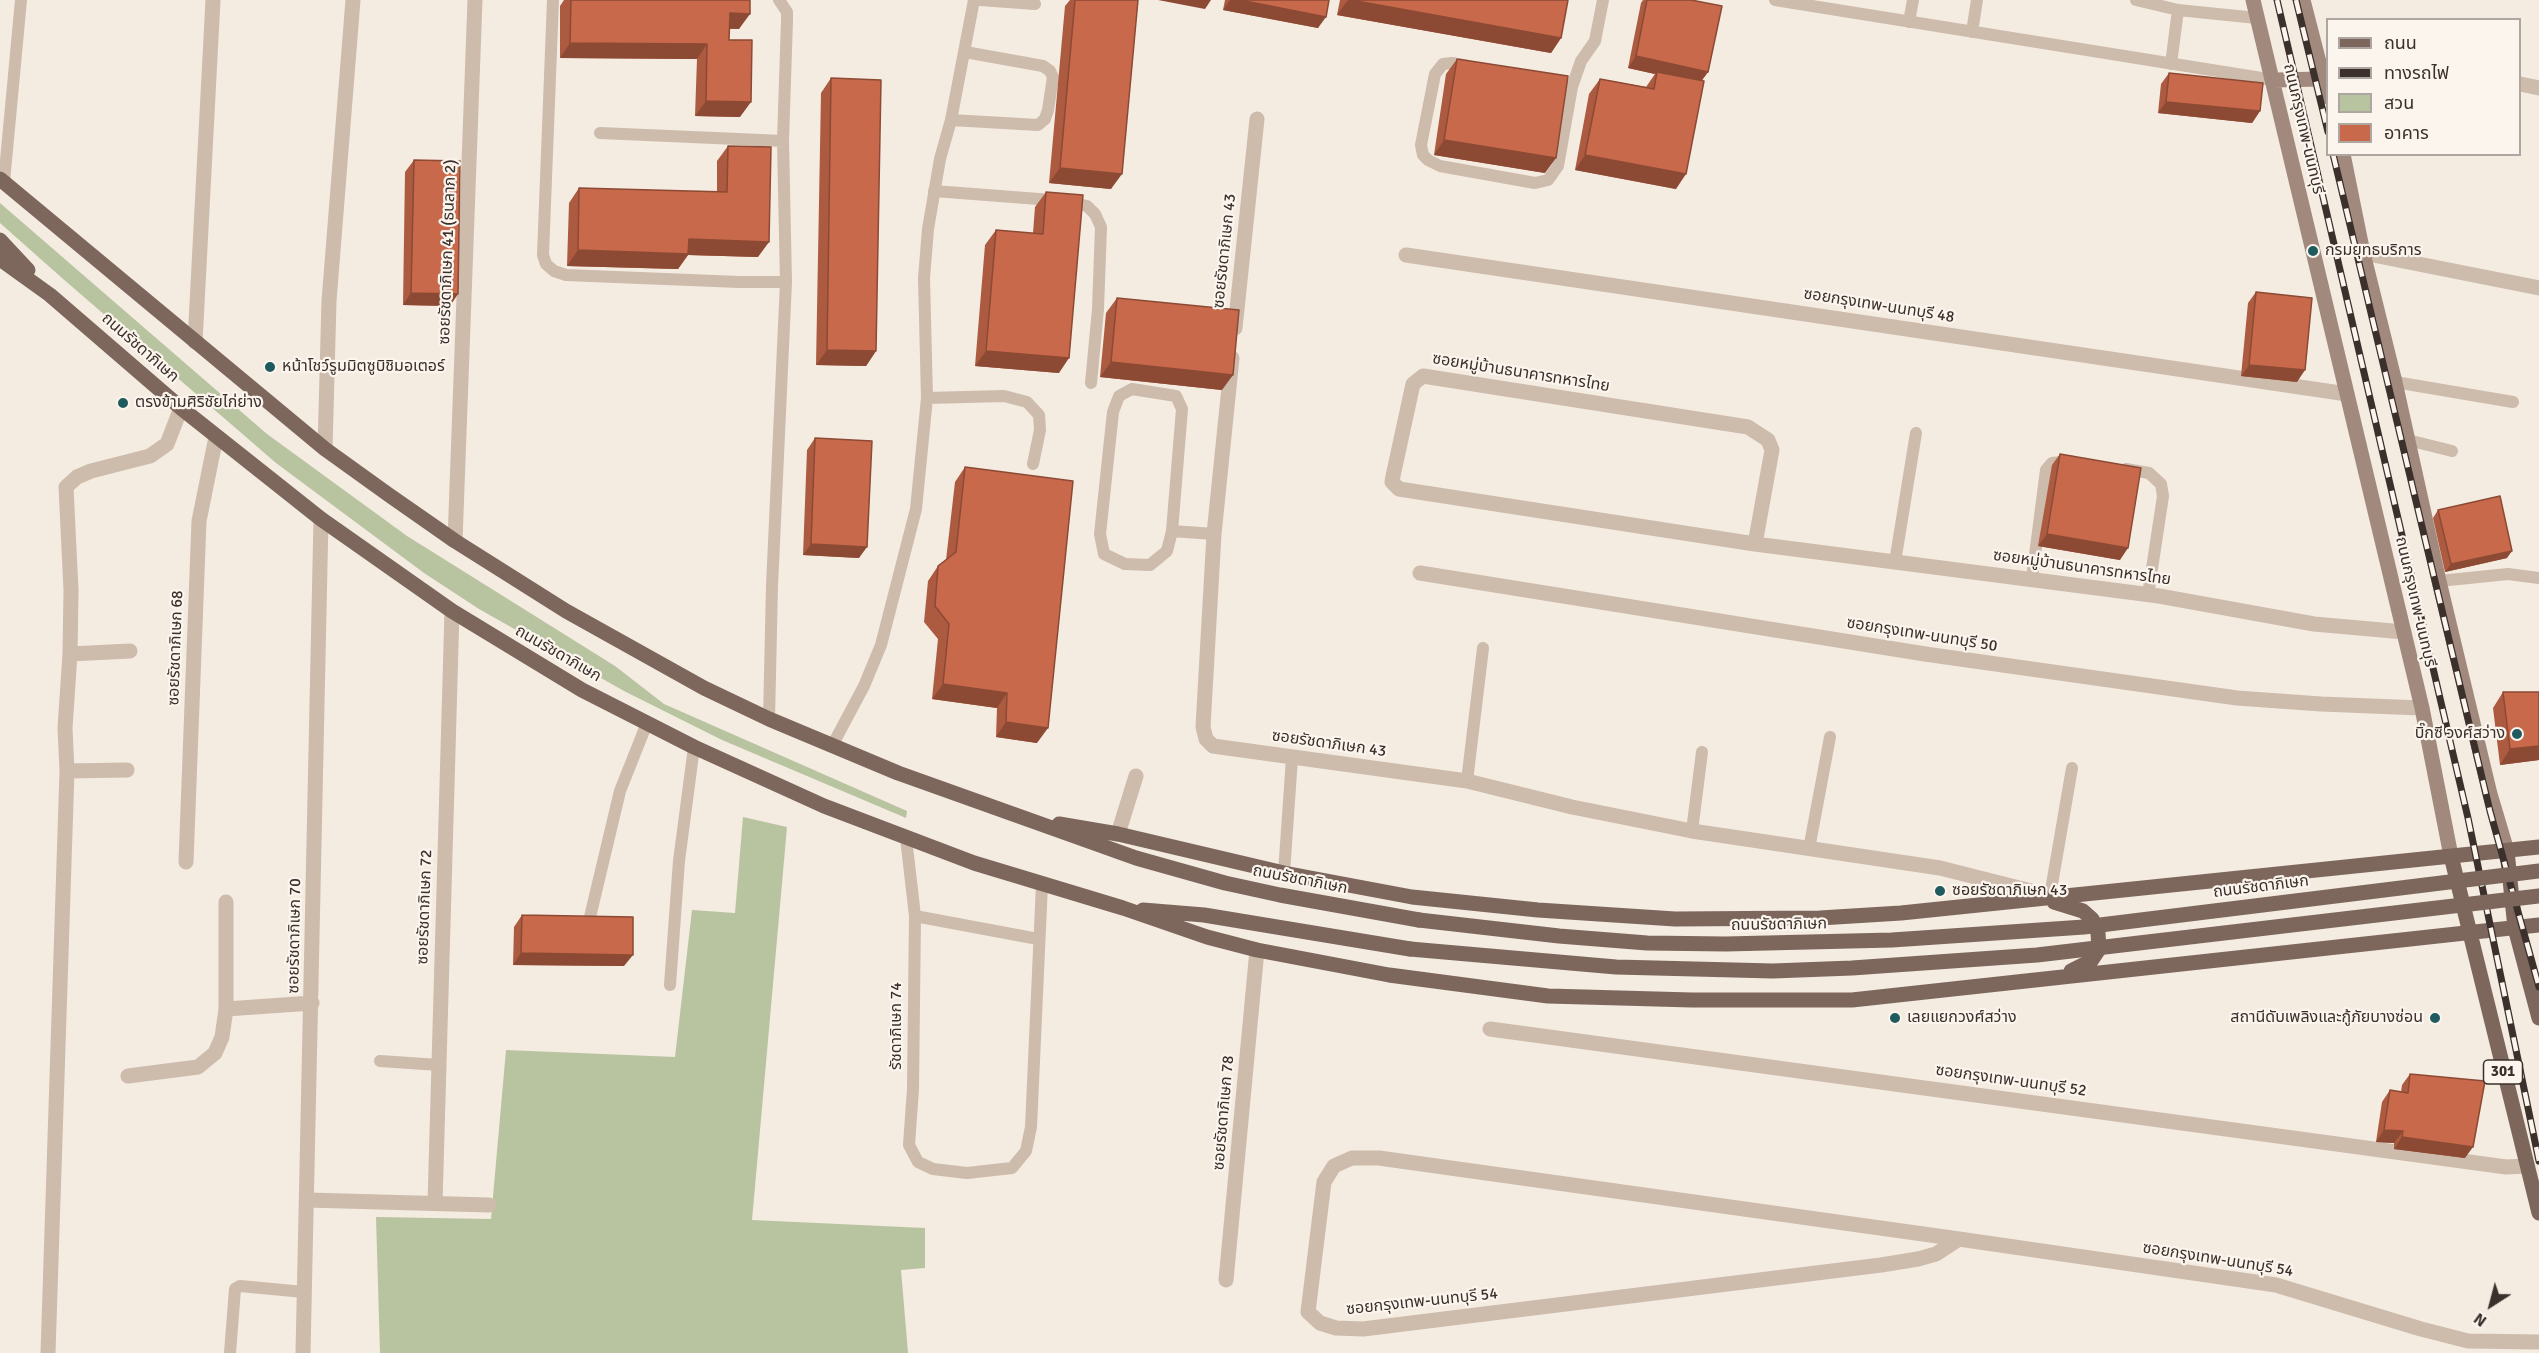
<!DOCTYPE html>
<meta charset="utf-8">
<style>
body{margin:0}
#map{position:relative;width:2539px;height:1353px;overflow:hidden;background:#f4ebe1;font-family:Signika,"Noto Sans Thai",sans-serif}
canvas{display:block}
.legend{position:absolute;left:2326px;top:18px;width:195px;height:138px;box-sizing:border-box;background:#fbf5ee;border:2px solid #aea6a0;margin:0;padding:8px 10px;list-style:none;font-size:18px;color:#3b302b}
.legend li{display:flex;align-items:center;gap:12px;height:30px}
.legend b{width:30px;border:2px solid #aea6a0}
.north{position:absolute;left:2461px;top:1275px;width:60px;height:60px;-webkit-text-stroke:4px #fbf5ee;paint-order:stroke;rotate:216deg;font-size:16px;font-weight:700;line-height:24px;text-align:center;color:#3b302b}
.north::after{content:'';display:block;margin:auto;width:21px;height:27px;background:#3b302b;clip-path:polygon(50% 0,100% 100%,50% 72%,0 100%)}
</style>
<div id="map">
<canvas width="2539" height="1353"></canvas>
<ul class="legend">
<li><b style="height:8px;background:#7d675c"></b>ถนน</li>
<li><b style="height:8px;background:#3b302b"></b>ทางรถไฟ</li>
<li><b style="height:16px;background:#b8c4a0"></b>สวน</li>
<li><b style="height:16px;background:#c8694b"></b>อาคาร</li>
</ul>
<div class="north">N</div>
</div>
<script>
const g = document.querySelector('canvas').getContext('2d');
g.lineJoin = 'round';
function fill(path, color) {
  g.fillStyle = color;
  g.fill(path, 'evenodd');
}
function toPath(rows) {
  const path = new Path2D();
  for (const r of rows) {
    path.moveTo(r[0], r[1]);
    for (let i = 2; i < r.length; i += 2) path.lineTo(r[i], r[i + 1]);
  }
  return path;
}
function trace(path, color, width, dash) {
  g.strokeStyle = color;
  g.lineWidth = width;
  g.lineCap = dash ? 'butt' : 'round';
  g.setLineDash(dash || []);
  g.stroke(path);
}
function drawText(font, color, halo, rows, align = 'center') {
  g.font = font + ' Signika,"Noto Sans Thai",sans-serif';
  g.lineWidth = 4.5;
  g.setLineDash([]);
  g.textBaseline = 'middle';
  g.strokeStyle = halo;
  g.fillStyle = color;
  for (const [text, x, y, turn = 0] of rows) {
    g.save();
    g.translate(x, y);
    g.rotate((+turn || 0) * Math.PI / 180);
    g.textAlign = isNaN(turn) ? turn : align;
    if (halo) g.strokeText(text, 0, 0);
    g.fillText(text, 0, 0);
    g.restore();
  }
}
const green = toPath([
 [0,203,267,434,407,536,615,666,664,704,907,811,906,818,722,740,624,691,479,609,424,573,276,463,62,278,0,223],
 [743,817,787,827,752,1220,925,1228,925,1268,901,1270,908,1353,380,1353,376,1217,491,1219,506,1050,675,1057,692,910,735,913]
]);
const service = toPath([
 [553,0,543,255,546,264,554,271,566,275,739,282,786,282],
 [980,0,1035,4],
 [1775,0,2274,80],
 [2136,0,2178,10,2171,64],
 [2178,10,2257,18],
 [1909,22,1913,0],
 [1972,32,1977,0],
 [1468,66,1452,63,1443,64,1435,74,1421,145,1423,155,1428,160,1440,166,1535,183,1548,180,1558,166,1572,87,1581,61,1595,41,1603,0],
 [951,120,1038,125,1045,119,1048,110,1053,77,1050,71,1043,66,965,52],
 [600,133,783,141],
 [4,182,21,0],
 [934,191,1065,201,1087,206,1095,214,1101,227,1098,309,1091,383],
 [2395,382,2513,402],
 [1132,389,1176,396,1182,409,1172,531,1167,551,1150,565,1125,564,1104,554,1100,534,1113,412,1119,396,1132,389],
 [927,398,1004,396,1027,402,1039,415,1040,430,1033,464],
 [2408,440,2452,451],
 [2126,469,2149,473,2161,484,2163,496,2148,595],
 [1172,531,1214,534],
 [1895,562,1916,433],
 [2032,578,2046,470,2052,463,2070,461],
 [2439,581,2508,574,2539,578],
 [769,719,772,586,786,282,783,141,787,20,787,12,779,0],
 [832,746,864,686,881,645,916,509,927,398,924,278,928,229,940,159,951,120,974,0],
 [1467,781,1483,648],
 [1692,831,1702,752],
 [906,838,915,916,913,1089,909,1145,918,1162,933,1169,967,1173,1012,1168,1026,1151,1031,1127,1042,884],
 [1809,849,1830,737],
 [1284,873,1292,758],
 [2050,896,2072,768],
 [915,916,1038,939],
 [590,917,620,791,647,723],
 [670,985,679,861,694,747],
 [380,1061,439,1065],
 [230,1353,235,1289,240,1286,304,1292]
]);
const minor = toPath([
 [2520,84,2539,88],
 [2363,253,2539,288],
 [1406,255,2347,394],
 [1235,328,1257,119],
 [195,342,213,0],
 [1232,358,1214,534,1203,727,1206,739,1213,746,1467,781,1572,807,1692,831,1940,868,2051,896],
 [325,449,329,301,353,0],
 [455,541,475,0],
 [1755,544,1772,450,1768,440,1748,427,1423,376,1413,384,1393,476,1392,482,1399,489,1755,544,2159,596,2314,624,2404,632],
 [1420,573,1925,654,2237,698,2321,704,2422,708],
 [70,654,130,651],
 [67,771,127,770],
 [1118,834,1136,776],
 [186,862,199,521,216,437],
 [226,902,226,1009],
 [1490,1029,2506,1167,2527,1166],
 [128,1076,198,1067,215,1053,222,1037,226,1009,312,1003],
 [307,1200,489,1205],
 [435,1203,452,611],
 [1959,1239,1936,1254,1918,1259,1881,1265,1363,1329,1336,1328,1320,1323,1308,1312,1324,1182,1334,1166,1352,1158,1379,1158,1959,1239,2276,1285,2421,1329,2468,1341,2539,1342],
 [1226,1280,1257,950],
 [48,1353,67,771,65,728,70,654,71,590,66,487,77,477,91,471,150,456,167,444,181,408],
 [303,1353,321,519]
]);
const secondary = toPath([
 [2253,0,2422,708,2451,856],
 [2303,0,2328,97],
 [2274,80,2323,79],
 [2343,154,2363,253,2395,382,2439,581,2490,794,2507,851]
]);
const primary = toPath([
 [0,179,325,449,389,495,455,541,566,611,704,688,769,719,898,773,1136,858,1225,883,1280,895,1419,920],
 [0,240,28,270],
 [0,259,50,295,181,408,321,519,452,611,582,690,694,747,824,806,974,863,1123,908,1207,937,1257,950,1389,975,1548,996,1692,1000,1852,1000,2539,925],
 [1059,824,1118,834,1284,873,1412,897,1538,910,1675,919,1820,918,1901,913,2539,847],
 [2507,851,2515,928,2539,1018],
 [2451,856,2539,1213],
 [2054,902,2083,911,2092,919,2098,933,2099,949,2091,961,2071,971],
 [1143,910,1204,915,1410,949]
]);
const rail = toPath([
 [2277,0,2468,818,2539,1161],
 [2296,0,2328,132],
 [2333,154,2490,811,2539,987]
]);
const primaryBridge = toPath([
 [1419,920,1559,936,1647,943,1726,944,1892,940,2084,927,2539,871],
 [1410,949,1616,967,1773,971,1852,968,2037,955,2539,896]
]);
const wall = toPath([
 [564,0,750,0,739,29,729,29,729,40,740,117,695,116,697,59,560,58,560,6],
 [1070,0,1138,0,1111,189,1049,183,1065,6],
 [1225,0,1329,0,1318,28,1223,10],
 [1340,0,1568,0,1561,38,1551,53,1337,15],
 [1643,0,1691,0,1708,72,1702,80,1676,189,1575,170,1589,94,1600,79,1646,87,1655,74,1628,68,1641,3],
 [1457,59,1545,173,1434,155,1446,74],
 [2169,73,2260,111,2252,123,2158,113,2161,84],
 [831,78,876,351,866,366,816,365,821,93],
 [728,146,758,257,688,255,678,269,567,266,569,203,579,188,717,192,717,161],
 [414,160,450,306,403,305,405,172],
 [1046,192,1059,373,975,366,985,245,996,230,1033,233,1035,207],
 [2256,292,2297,382,2241,376,2248,303],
 [1117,298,1222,390,1100,377,1106,313],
 [815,438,859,558,803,555,807,450],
 [2060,454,2120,560,2038,546,2052,465],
 [965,467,1037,743,996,737,997,708,932,699,938,639,924,622,928,581,938,566,946,560,955,482],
 [2438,510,2507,558,2445,572,2433,518],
 [2503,692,2539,760,2500,765,2493,708],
 [522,915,624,966,513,965,514,927],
 [2410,1074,2465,1158,2394,1149,2394,1143,2376,1142,2382,1102,2390,1090,2401,1092,2402,1085]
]);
const shadedWall = toPath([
 [1158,0,1211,0,1205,9],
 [1230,0,1240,0,1326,17,1318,28,1223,10],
 [1348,0,1351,0,1561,38,1551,53,1337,15],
 [730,13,750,14,739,29,719,28],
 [570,43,707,44,697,59,560,58],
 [1636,56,1708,72,1700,83,1657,72,1655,74,1628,68],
 [706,101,751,102,740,117,695,116],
 [2166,102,2260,111,2252,123,2158,113],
 [1444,140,1556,158,1545,173,1434,155],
 [1585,155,1686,174,1676,189,1575,170],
 [1060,168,1122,174,1111,189,1049,183],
 [689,239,769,242,758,257,688,255,678,269,567,266,578,250],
 [411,293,458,294,450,306,403,305],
 [827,350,876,351,866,366,816,365],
 [986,351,1069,358,1059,373,975,366],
 [1111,362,1233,375,1222,390,1100,377],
 [2249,365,2305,370,2297,382,2241,376],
 [2047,534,2128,548,2120,560,2038,546],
 [811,544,867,547,859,558,803,555],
 [2512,551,2507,558,2445,572,2451,564],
 [943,684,1007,693,997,708,932,699],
 [1006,722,1048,728,1037,743,996,737],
 [2539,746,2539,760,2500,765,2510,749],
 [521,953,633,955,624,966,513,965],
 [2384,1130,2403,1131,2394,1143,2376,1142],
 [2402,1137,2473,1147,2465,1158,2394,1149]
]);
const building = toPath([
 [571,0,750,0,750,14,730,13,729,40,752,40,751,102,706,101,707,44,570,43,571,0],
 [1075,0,1138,0,1122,174,1060,168,1075,0],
 [1240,0,1329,0,1326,17,1240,0],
 [1351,0,1568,0,1561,38,1351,0],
 [1647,0,1691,0,1722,6,1708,72,1636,56,1647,0],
 [1457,59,1568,76,1556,158,1444,140,1457,59],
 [1657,72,1704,81,1686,174,1585,155,1600,79,1654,89,1657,72],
 [2169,73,2263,83,2260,111,2166,102,2169,73],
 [831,78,881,80,876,351,827,350,831,78],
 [728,146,771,147,769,242,689,239,688,254,578,250,579,188,727,192,728,146],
 [414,160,460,161,458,294,411,293,414,160],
 [1046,192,1083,195,1069,358,986,351,996,230,1043,234,1046,192],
 [2256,292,2312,298,2305,370,2249,365,2256,292],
 [1117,298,1239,310,1233,375,1111,362,1117,298],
 [815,438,872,441,867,547,811,544,815,438],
 [2060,454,2141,468,2128,548,2047,534,2060,454],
 [965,467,1073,481,1048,728,1006,722,1007,693,943,684,949,624,935,606,938,566,956,552,965,467],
 [2500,496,2512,551,2451,564,2438,510,2500,496],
 [2503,692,2539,692,2539,746,2510,749,2503,692],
 [522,915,633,917,633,955,521,953,522,915],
 [2410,1074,2485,1081,2473,1147,2402,1137,2403,1131,2384,1130,2390,1090,2408,1093,2410,1074]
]);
const markers = [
 [2313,251,6,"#1f5a5e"],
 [270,367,6,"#1f5a5e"],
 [123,403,6,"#1f5a5e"],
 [2517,734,6,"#1f5a5e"],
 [1940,891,6,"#1f5a5e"],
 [1895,1018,6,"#1f5a5e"],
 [2435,1018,6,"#1f5a5e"]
];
const shields = [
 [2503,1072,39]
];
const shieldNames = [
 ["301",2503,1072]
];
const streetNames = [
 ["ถนนกรุงเทพ-นนทบุรี",2303,129,77],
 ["ซอยรัชดาภิเษก 43",1225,251,-84],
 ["ซอยรัชดาภิเษก 41 (ธนลาภ 2)",448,252,-88],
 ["ซอยกรุงเทพ-นนทบุรี 48",1879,306,9],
 ["ถนนรัชดาภิเษก",140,348,41],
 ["ซอยหมู่บ้านธนาคารทหารไทย",1521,373,9],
 ["ซอยหมู่บ้านธนาคารทหารไทย",2082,568,8],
 ["ถนนกรุงเทพ-นนทบุรี",2415,602,77],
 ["ซอยกรุงเทพ-นนทบุรี 50",1922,635,9],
 ["ซอยรัชดาภิเษก 68",176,648,-88],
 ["ถนนรัชดาภิเษก",558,654,30],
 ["ซอยรัชดาภิเษก 43",1329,744,8],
 ["ถนนรัชดาภิเษก",1300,880,11],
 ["ถนนรัชดาภิเษก",2261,887,-7],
 ["ซอยรัชดาภิเษก 72",425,907,-88],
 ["ถนนรัชดาภิเษก",1779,925,-1],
 ["ซอยรัชดาภิเษก 70",295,936,-89],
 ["รัชดาภิเษก 74",897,1026,-90],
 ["ซอยกรุงเทพ-นนทบุรี 52",2011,1081,8],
 ["ซอยรัชดาภิเษก 78",1224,1113,-85],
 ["ซอยกรุงเทพ-นนทบุรี 54",2218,1260,9],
 ["ซอยกรุงเทพ-นนทบุรี 54",1422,1302,-6]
];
const poiNames = [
 ["กรมยุทธบริการ",2325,251],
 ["หน้าโชว์รูมมิตซูบิชิมอเตอร์",282,367],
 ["ตรงข้ามศิริชัยไก่ย่าง",135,403],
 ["บิ๊กซี วงศ์สว่าง",2505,734,"right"],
 ["ซอยรัชดาภิเษก 43",1952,891],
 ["เลยแยกวงศ์สว่าง",1907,1018],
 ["สถานีดับเพลิงและกู้ภัยบางซ่อน",2423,1018,"right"]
];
fill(green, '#b8c4a0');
trace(service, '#cdbbac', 12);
trace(minor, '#cdbbac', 15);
trace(secondary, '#a18a7d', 15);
trace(primary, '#7d675c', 15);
trace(rail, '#3b302b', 7);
trace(rail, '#fbf5ee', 4.5, [14]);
trace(primaryBridge, '#7d675c', 15);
fill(wall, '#ac5a40');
fill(shadedWall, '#8c4a34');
fill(building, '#c8694b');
trace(building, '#8c4a34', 1.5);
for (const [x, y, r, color] of markers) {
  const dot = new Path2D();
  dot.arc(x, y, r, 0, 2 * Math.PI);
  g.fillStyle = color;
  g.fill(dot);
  trace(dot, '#fbf5ee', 2);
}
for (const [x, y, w] of shields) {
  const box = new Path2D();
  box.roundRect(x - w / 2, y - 12, w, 24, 4.5);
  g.fillStyle = '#fbf5ee';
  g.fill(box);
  trace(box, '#3b302b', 1.5);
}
drawText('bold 15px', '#3b302b', null, shieldNames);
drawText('16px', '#3b302b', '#fbf5ee', streetNames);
drawText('16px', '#3b302b', '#fbf5ee', poiNames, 'left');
</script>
